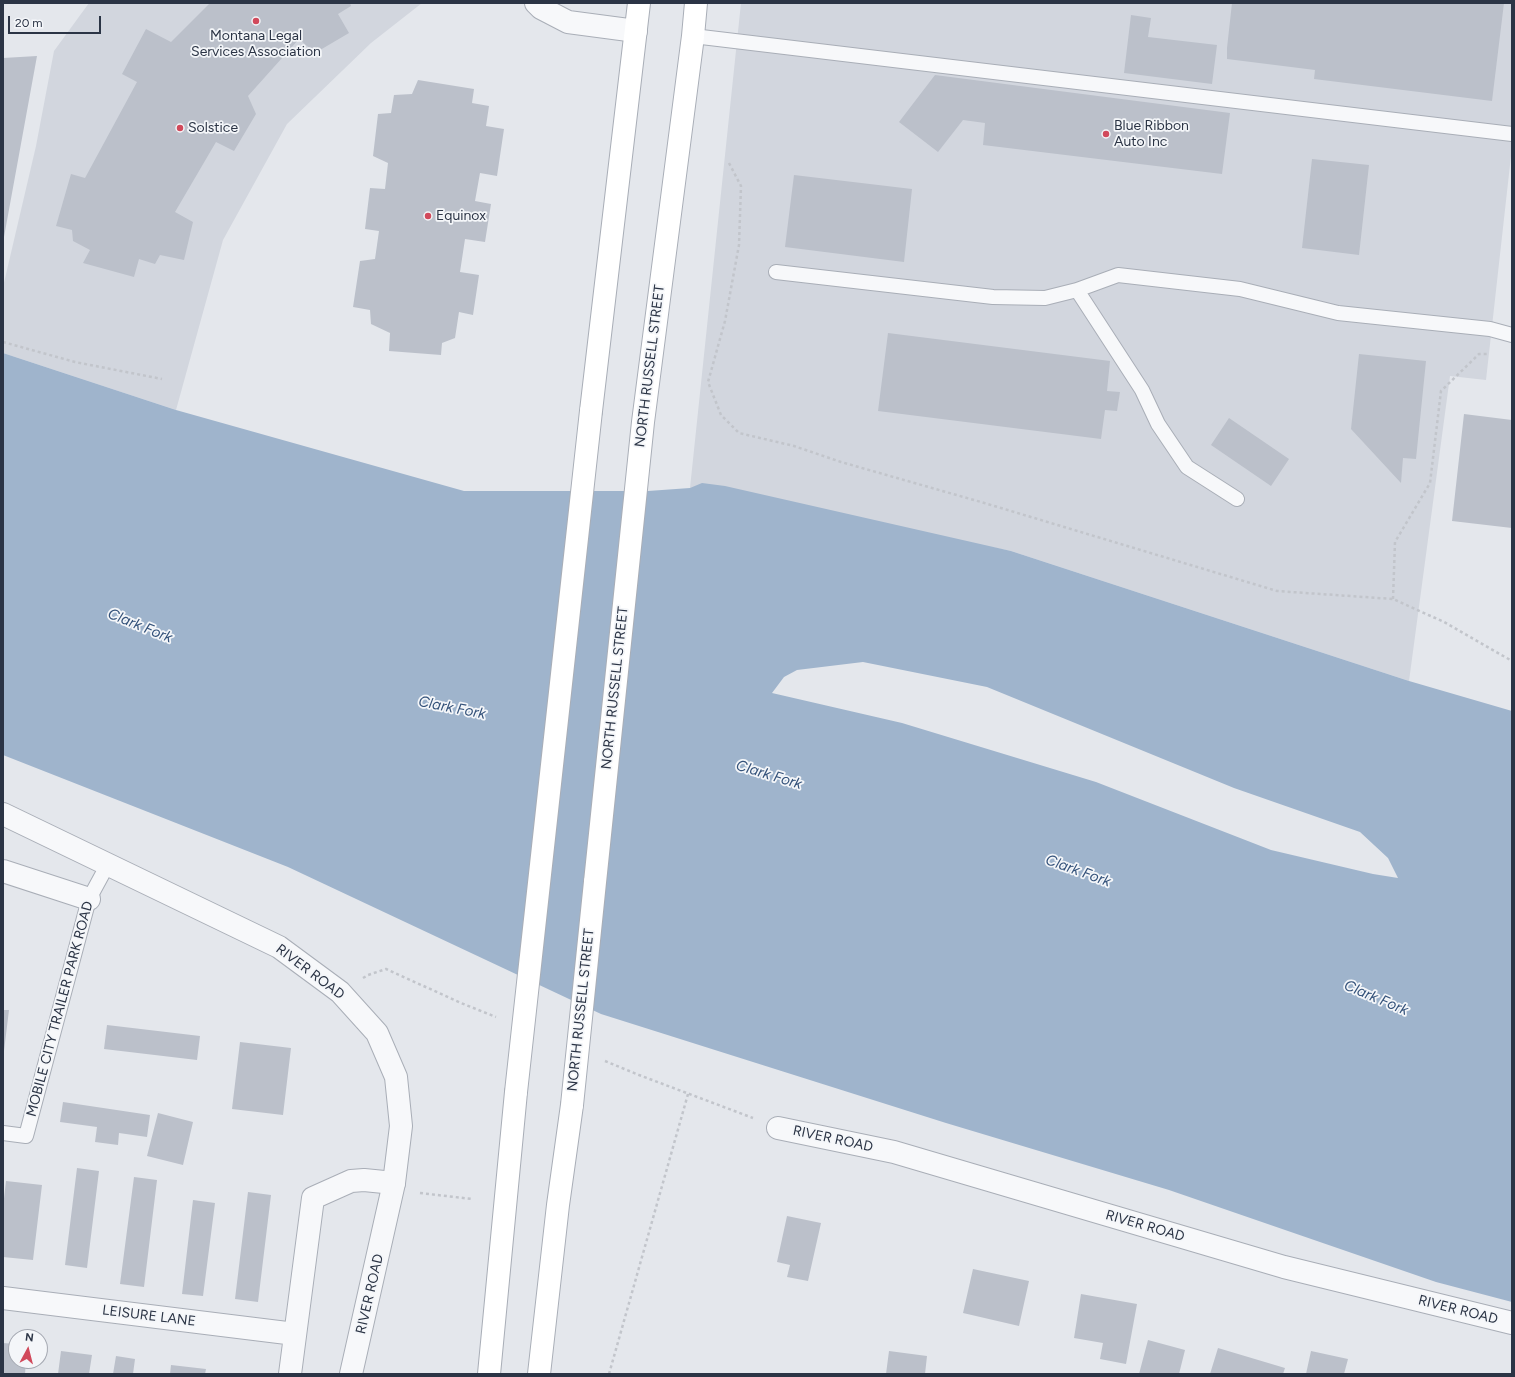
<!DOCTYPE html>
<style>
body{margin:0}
#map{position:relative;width:1515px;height:1377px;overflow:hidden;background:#e4e7ec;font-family:Figtree,sans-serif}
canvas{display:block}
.frame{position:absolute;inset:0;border:4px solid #2b3445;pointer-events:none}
.north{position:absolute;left:8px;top:1329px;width:40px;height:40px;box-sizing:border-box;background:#f4f6f9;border:1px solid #a4a8b1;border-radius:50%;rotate:7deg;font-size:11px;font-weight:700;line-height:16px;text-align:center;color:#2b3445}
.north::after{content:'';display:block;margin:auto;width:14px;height:18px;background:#d1495b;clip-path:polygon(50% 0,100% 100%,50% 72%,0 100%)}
.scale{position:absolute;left:8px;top:16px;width:93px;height:18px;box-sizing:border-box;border:2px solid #2b3445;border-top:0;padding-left:5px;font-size:12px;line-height:14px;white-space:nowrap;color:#2b3445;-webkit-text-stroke:3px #f4f6f9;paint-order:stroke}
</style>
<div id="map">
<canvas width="1515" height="1377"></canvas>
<div class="frame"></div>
<div class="north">N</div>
<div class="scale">20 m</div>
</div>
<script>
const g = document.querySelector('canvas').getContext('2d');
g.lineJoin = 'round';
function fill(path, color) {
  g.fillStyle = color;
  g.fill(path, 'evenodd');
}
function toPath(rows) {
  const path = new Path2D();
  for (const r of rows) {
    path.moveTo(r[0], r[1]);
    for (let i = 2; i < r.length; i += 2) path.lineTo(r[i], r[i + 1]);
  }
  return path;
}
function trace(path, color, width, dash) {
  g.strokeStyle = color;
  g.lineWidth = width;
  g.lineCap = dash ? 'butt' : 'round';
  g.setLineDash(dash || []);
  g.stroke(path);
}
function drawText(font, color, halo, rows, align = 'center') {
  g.font = font + ' Figtree,sans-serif';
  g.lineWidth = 3.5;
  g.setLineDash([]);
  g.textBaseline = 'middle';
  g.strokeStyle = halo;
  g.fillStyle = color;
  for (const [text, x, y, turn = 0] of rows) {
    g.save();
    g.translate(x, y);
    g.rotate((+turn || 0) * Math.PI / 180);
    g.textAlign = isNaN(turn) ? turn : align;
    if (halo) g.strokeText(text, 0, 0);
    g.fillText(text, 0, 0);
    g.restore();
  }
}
const built = toPath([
 [89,3,422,3,371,43,287,124,223,240,176,410,3,353,3,287,36,146,54,51],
 [741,3,1512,3,1512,147,1486,380,1450,376,1409,681,1011,551,690,488]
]);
const water = toPath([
 [3,353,176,410,464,491,648,491,690,488,702,483,725,486,1011,551,1409,681,1512,711,1512,1302,1436,1282,1169,1190,946,1123,601,1014,288,867,3,755],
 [863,662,987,687,1234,788,1360,832,1388,858,1398,878,1373,874,1271,850,1096,782,902,723,772,693,784,677,797,670]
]);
const building = toPath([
 [210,3,350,3,351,6,338,14,349,33,315,53,299,39,248,96,256,114,234,151,216,142,175,212,193,222,184,260,160,255,155,264,139,259,134,277,83,263,90,250,73,241,72,230,56,226,71,174,85,178,137,82,122,74,146,29,171,42],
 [1232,3,1504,3,1492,101,1314,79,1315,70,1227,59,1227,48],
 [1131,15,1151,18,1148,37,1217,45,1212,84,1124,73],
 [37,56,4,237,3,237,3,58],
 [935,75,1230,113,1222,174,983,145,985,123,963,120,938,152,899,122],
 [418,80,474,89,472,103,489,106,486,126,504,129,497,176,480,173,475,201,491,204,485,242,465,239,460,272,479,275,473,315,459,312,455,338,442,343,441,355,389,351,390,333,371,324,370,310,353,307,360,261,375,259,379,231,365,229,370,188,385,189,388,163,373,156,378,114,391,113,394,95,412,94],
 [1312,159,1369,165,1359,255,1302,248],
 [794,175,912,189,904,262,785,247],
 [888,333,1110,361,1107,391,1120,392,1117,411,1105,410,1101,439,878,411],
 [1359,354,1426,361,1416,459,1403,458,1401,483,1351,429],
 [1464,414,1512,420,1512,528,1452,521],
 [1229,418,1289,459,1271,486,1211,445],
 [3,1010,9,1010,4,1051,3,1051],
 [107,1025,200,1036,197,1060,104,1049],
 [240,1042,291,1048,283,1115,232,1109],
 [63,1102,150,1115,147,1137,119,1133,118,1145,95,1142,97,1127,60,1122],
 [158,1113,193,1122,183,1165,147,1156],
 [77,1168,99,1171,87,1268,65,1265],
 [134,1177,157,1180,144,1287,120,1284],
 [6,1181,42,1185,33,1260,3,1257,3,1207],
 [248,1192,271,1195,258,1302,235,1299],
 [193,1200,215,1203,203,1296,182,1294],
 [787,1216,821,1223,808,1281,787,1277,790,1265,777,1262],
 [973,1269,1029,1281,1019,1326,963,1313],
 [1081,1294,1137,1304,1126,1364,1100,1359,1103,1343,1074,1338],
 [1148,1340,1185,1350,1179,1374,1139,1374],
 [3,1343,16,1344,16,1361,26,1361,25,1374,3,1374],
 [1218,1348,1285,1368,1283,1374,1210,1374],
 [61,1351,92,1355,89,1374,58,1374],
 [889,1351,927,1356,925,1374,886,1374],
 [1311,1351,1348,1359,1344,1374,1306,1374],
 [116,1356,135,1359,133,1374,113,1374],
 [171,1365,206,1369,205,1374,170,1374]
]);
const path = toPath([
 [729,163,741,186,739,245,725,321,708,382,721,415,739,433,794,446,841,462,981,502,1277,591,1393,599,1444,622,1512,661],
 [3,342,75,362,162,379],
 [1393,599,1395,542,1430,483,1441,391,1479,354,1488,354],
 [363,978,368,975,386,969,461,1003,496,1017],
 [605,1061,639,1075,753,1118],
 [420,1193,472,1199],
 [609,1374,688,1094]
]);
const service = toPath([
 [693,36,1512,134],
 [776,272,993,297,1045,298,1077,290,1118,275,1240,289,1338,313,1490,329,1512,335],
 [1077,290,1142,390,1158,424,1187,467,1237,499],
 [3,1133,26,1136,89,899,108,864]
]);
const minor = toPath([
 [536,3,541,8,568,22,636,31],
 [3,871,89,899],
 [778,1128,894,1152,1284,1267,1512,1323],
 [3,1298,295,1334],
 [290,1374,313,1198,351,1181,364,1180,394,1183]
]);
const tertiary = toPath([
 [3,814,279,947,340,992,377,1033,396,1077,401,1126,394,1183,351,1374]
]);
const secondary = toPath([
 [591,411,639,3],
 [595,882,643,422,693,36,696,3],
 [489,1374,516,1092],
 [539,1374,558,1205,572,1105]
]);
const secondaryBridge = toPath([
 [516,1092,591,411],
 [572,1105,595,882]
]);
const markers = [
 [256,21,4,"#d1495b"],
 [180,128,4,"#d1495b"],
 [1106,134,4,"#d1495b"],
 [428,216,4,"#d1495b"]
];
const poiNames = [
 ["Montana Legal",256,36,"center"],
 ["Services Association",256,52,"center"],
 ["Blue Ribbon",1114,126],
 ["Auto Inc",1114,142],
 ["Solstice",188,128],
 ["Equinox",436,216]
];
const streetNames = [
 ["NORTH RUSSELL STREET",650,366,-83],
 ["NORTH RUSSELL STREET",615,688,-84],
 ["RIVER ROAD",310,972,37],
 ["MOBILE CITY TRAILER PARK ROAD",60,1009,-75],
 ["NORTH RUSSELL STREET",581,1010,-84],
 ["RIVER ROAD",833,1139,12],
 ["RIVER ROAD",1145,1226,16],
 ["RIVER ROAD",370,1294,-77],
 ["RIVER ROAD",1458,1310,14],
 ["LEISURE LANE",149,1316,7]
];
const waterNames = [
 ["Clark Fork",140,626,22],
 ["Clark Fork",452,708,11],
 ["Clark Fork",769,775,17],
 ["Clark Fork",1078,871,20],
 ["Clark Fork",1376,998,23]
];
fill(built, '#d2d6de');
fill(water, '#9fb4cc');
fill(building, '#bbc0ca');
trace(service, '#a9aeb7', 16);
trace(minor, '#a9aeb7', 24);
trace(tertiary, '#a9aeb7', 24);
trace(secondary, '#a9aeb7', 24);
trace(path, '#c2c5cb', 2.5, [3, 3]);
trace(service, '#f7f8fa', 14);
trace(minor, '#f7f8fa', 22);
trace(tertiary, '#f7f8fa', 22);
trace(secondary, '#fff', 22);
trace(secondaryBridge, '#a9aeb7', 24, []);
trace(secondaryBridge, '#fff', 22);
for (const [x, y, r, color] of markers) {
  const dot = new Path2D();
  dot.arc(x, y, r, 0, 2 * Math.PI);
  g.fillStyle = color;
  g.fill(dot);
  trace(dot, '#f4f6f9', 1.5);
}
drawText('14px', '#2b3445', '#f4f6f9', poiNames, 'left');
drawText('14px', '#2b3445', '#f4f6f9', streetNames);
drawText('italic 15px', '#34527a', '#f4f6f9', waterNames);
</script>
